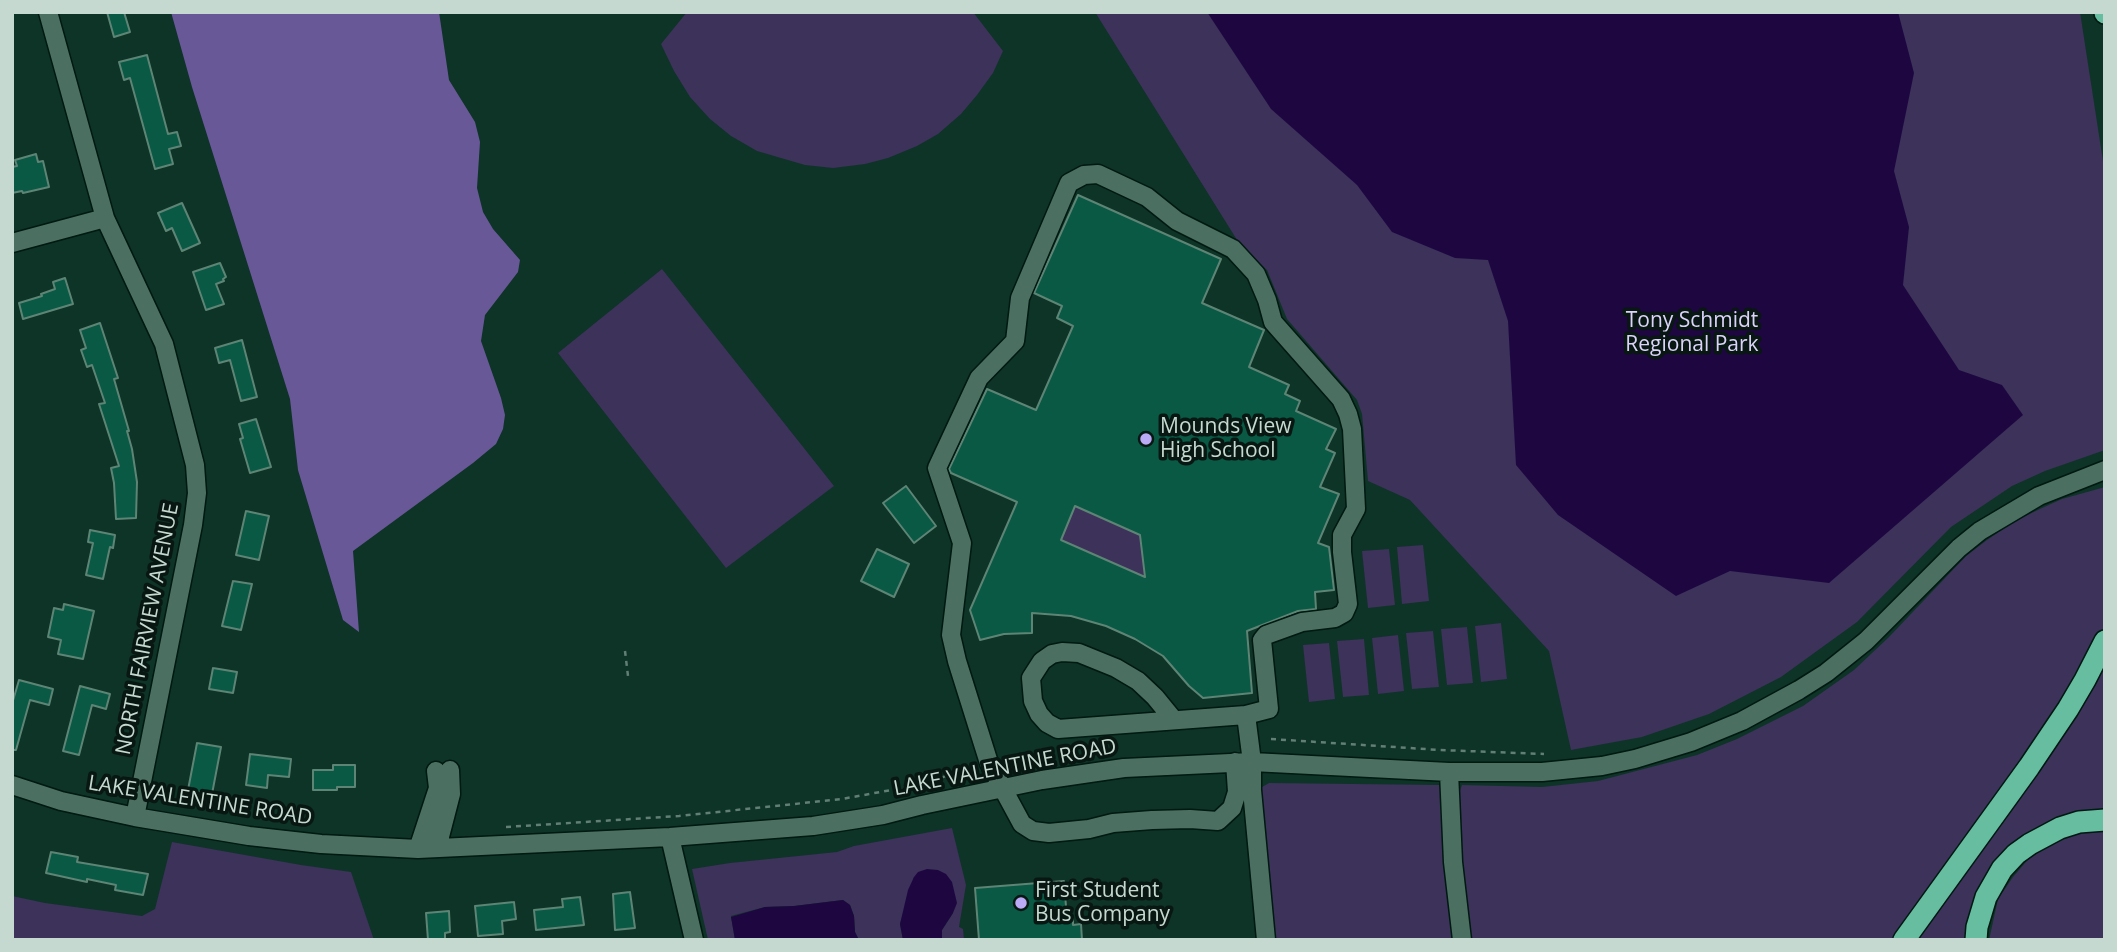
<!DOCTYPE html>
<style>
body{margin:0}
#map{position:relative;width:2117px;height:952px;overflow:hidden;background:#0e3327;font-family:"Open Sans",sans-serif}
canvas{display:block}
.frame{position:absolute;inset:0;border:14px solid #c5d9d0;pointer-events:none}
</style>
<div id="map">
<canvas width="2117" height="952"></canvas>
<div class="frame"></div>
</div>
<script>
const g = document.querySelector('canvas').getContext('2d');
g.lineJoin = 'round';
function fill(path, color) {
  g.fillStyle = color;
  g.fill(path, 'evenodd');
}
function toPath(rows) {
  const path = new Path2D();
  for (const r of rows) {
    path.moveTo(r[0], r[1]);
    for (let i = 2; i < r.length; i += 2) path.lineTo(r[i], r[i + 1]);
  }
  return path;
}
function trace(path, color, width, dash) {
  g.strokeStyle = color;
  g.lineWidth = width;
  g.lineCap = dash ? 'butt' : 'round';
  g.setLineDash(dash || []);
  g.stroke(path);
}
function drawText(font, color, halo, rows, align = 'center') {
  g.font = font + ' "Open Sans",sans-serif';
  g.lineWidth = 7;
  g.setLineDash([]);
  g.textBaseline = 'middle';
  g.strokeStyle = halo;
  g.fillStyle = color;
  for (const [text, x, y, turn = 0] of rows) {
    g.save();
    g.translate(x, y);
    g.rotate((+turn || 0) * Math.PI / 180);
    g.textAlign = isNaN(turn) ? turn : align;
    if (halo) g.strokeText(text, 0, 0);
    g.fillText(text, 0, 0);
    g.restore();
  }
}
const green = toPath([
 [687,12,973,12,1003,51,993,73,977,95,961,114,938,134,917,146,888,158,865,164,833,168,805,165,757,151,731,136,710,119,690,97,674,71,661,44],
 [1095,12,2080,12,2105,174,2105,450,2045,471,2012,486,1951,527,1857,622,1781,677,1709,714,1642,737,1571,750,1549,651,1410,500,1368,481,1362,414,1357,400,1287,319,1267,270,1242,248],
 [662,269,834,486,726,568,558,353],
 [2105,487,2105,629,2084,676,1899,940,1468,940,1456,802,1462,785,1542,787,1598,781,1697,755,1737,739,1803,706,1854,670,1889,637,1966,556,1987,540,2015,521,2042,508,2062,499],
 [1075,506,1140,535,1145,577,1061,540],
 [1423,545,1429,601,1402,604,1397,547],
 [1389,549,1395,605,1368,608,1362,551],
 [1501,623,1507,679,1481,682,1475,626],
 [1467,627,1473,683,1447,685,1441,629],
 [1433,631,1439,687,1412,689,1406,633],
 [1398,635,1404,691,1378,694,1372,638],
 [1364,639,1369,695,1343,697,1337,641],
 [1329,643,1335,699,1309,702,1303,645],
 [2105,663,2105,812,2018,845,1972,940,1916,940],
 [1269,783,1441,785,1443,838,1455,940,1274,940,1261,793,1262,787],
 [952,828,966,885,959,927,963,929,964,940,942,940,942,930,953,913,914,877,900,924,903,940,859,940,855,932,854,916,850,905,843,900,794,906,765,907,731,916,735,940,708,940,692,869,730,863,837,852,854,846],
 [2105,831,2105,940,1989,940,1998,899,2013,877,2031,856,2058,841,2080,833],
 [172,842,301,865,351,872,374,940,12,940,12,896,45,903,142,916,155,909]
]);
const forest = toPath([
 [171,12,439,12,449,80,475,122,480,142,477,188,483,212,493,229,520,260,518,272,485,315,481,341,501,398,505,415,503,429,496,444,473,463,353,551,359,632,343,620,298,470,290,399,192,87]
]);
const water = toPath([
 [1207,12,1898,12,1914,73,1894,171,1909,227,1903,285,1959,370,2002,385,2023,415,1829,583,1730,571,1676,596,1558,515,1516,465,1508,321,1488,260,1455,258,1392,232,1357,185,1271,109],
 [927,869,938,870,946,874,952,882,957,903,953,913,942,930,942,940,903,940,900,924,908,890,914,877,918,872],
 [843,900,850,905,854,916,855,932,859,940,735,940,731,917,765,907,794,906]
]);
const building = toPath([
 [107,12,124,12,130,32,114,37,107,12],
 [147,55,168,134,177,132,181,146,169,149,173,164,155,169,130,78,124,80,119,62,147,55],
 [36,154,38,162,43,161,49,187,23,193,22,191,12,193,12,167,17,166,15,160,36,154],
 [1078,195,1221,259,1202,303,1264,330,1249,367,1289,385,1285,394,1300,401,1296,411,1336,429,1326,449,1335,453,1320,487,1339,494,1318,543,1329,547,1334,590,1315,592,1316,609,1298,611,1247,631,1252,693,1203,698,1189,686,1163,656,1135,639,1106,626,1071,616,1032,613,1032,633,1004,634,980,640,970,610,1017,502,951,473,949,469,987,389,1036,410,1073,326,1057,318,1062,306,1034,293,1078,195],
 [1075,506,1140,535,1145,577,1061,540,1075,506],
 [182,203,200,243,182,251,172,228,166,231,158,213,182,203],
 [220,263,226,277,223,279,224,281,216,284,224,304,206,310,193,272,220,263],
 [65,278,73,304,23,319,19,303,42,296,41,294,55,289,53,282,65,278],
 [100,323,118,378,114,379,129,431,127,431,132,449,137,482,136,518,116,519,114,483,111,468,119,466,99,404,105,403,92,365,87,367,81,350,86,348,80,330,100,323],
 [242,340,257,397,241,401,230,360,219,363,215,348,242,340],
 [256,419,271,467,250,473,240,439,243,438,239,424,256,419],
 [906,486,936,526,914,543,883,503,906,486],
 [246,511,269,516,259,560,236,555,246,511],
 [90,530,115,535,113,548,110,547,103,579,86,575,93,543,88,542,90,530],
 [877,549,909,564,894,597,861,581,877,549],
 [233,581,252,584,241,630,222,626,233,581],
 [64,604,94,611,83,659,58,654,61,640,48,637,54,608,63,610,64,604],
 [213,668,237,672,233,693,209,689,213,668],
 [19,680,53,689,49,705,30,700,16,750,12,750,12,704,19,680],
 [80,686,110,694,106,709,92,705,79,755,63,751,80,686],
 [197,743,221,747,212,794,188,790,197,743],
 [250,754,291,759,289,777,268,775,267,788,246,785,250,754],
 [333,765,355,765,355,787,337,787,337,790,313,790,313,770,333,770,333,765],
 [51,852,78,857,77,862,148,874,143,895,115,890,116,885,87,879,87,882,46,873,51,852],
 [1064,881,1067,919,1073,919,1073,925,1081,924,1082,940,979,940,975,888,1064,881],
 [630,892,635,928,615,930,613,894,630,892],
 [580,897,584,925,536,930,534,910,563,907,562,899,580,897],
 [514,902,516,919,502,921,503,934,478,936,475,906,514,902],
 [449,911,450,932,445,933,445,940,428,940,426,913,449,911]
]);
const path = toPath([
 [625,651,628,676],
 [1271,739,1440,750,1544,754],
 [506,827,679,816,842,799,924,784,973,766]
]);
const minor = toPath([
 [48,12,105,218,164,344,195,465,197,493,193,525,135,817],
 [12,243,105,218],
 [1173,719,1155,697,1138,681,1116,668,1079,653,1062,652,1052,654,1042,661,1031,678,1033,701,1039,714,1047,723,1058,729,1246,715,1252,762,1252,790,1266,940],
 [1235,762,1237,792,1232,808,1218,821,1190,819,1152,820,1113,823,1089,829,1049,833,1033,831,1022,824,989,763,957,661,951,635,962,543,937,468,979,378,1015,341,1020,298,1069,183,1084,175,1098,174,1147,197,1177,221,1233,249,1256,274,1267,300,1273,322,1341,399,1348,414,1352,429,1356,509,1342,535,1342,552,1348,604,1344,613,1335,618,1302,622,1266,635,1262,640,1269,709,1246,715],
 [1449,772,1453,862,1462,940],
 [12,785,61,801,135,817,249,836,321,844,418,849,670,837,813,826,883,815,922,805,1042,780,1124,768,1252,762,1449,772,1542,772,1602,766,1635,759,1691,742,1742,721,1799,690,1826,673,1866,641,1959,548,1980,531,2039,496,2105,470],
 [670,837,694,940],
 [437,848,451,794,450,770],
 [418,849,438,788,436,771]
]);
const highway = toPath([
 [2105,12,2105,13],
 [1904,940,2029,767,2068,709,2085,680,2105,641],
 [1976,940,1977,927,1986,897,2002,869,2016,854,2030,844,2060,828,2079,822,2105,820]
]);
const markers = [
 [1146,439,7,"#bbaaf6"],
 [1021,903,7,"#bbaaf6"]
];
const parkNames = [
 ["Tony Schmidt",1692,321],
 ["Regional Park",1692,345]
];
const poiNames = [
 ["Mounds View",1160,427],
 ["High School",1160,451],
 ["First Student",1035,891],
 ["Bus Company",1035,915]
];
const streetNames = [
 ["NORTH FAIRVIEW AVENUE",148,629,-79],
 ["LAKE VALENTINE ROAD",1005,768,-11],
 ["LAKE VALENTINE ROAD",200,801,9]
];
fill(green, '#3c325a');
fill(forest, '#685897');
fill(water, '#1e0741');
fill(building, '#095944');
trace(building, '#5e8475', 2);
trace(minor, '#001911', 21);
trace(highway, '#001911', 24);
trace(path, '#617f74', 2.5, [5, 5]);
trace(minor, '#4b7062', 18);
trace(highway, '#66bd9f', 21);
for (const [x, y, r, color] of markers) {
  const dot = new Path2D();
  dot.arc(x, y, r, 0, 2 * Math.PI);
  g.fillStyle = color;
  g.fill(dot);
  trace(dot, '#081712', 2.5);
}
drawText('21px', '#dbd3f9', '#081712', parkNames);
drawText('21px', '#c5d9d0', '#081712', poiNames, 'left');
drawText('21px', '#c5d9d0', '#081712', streetNames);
</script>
